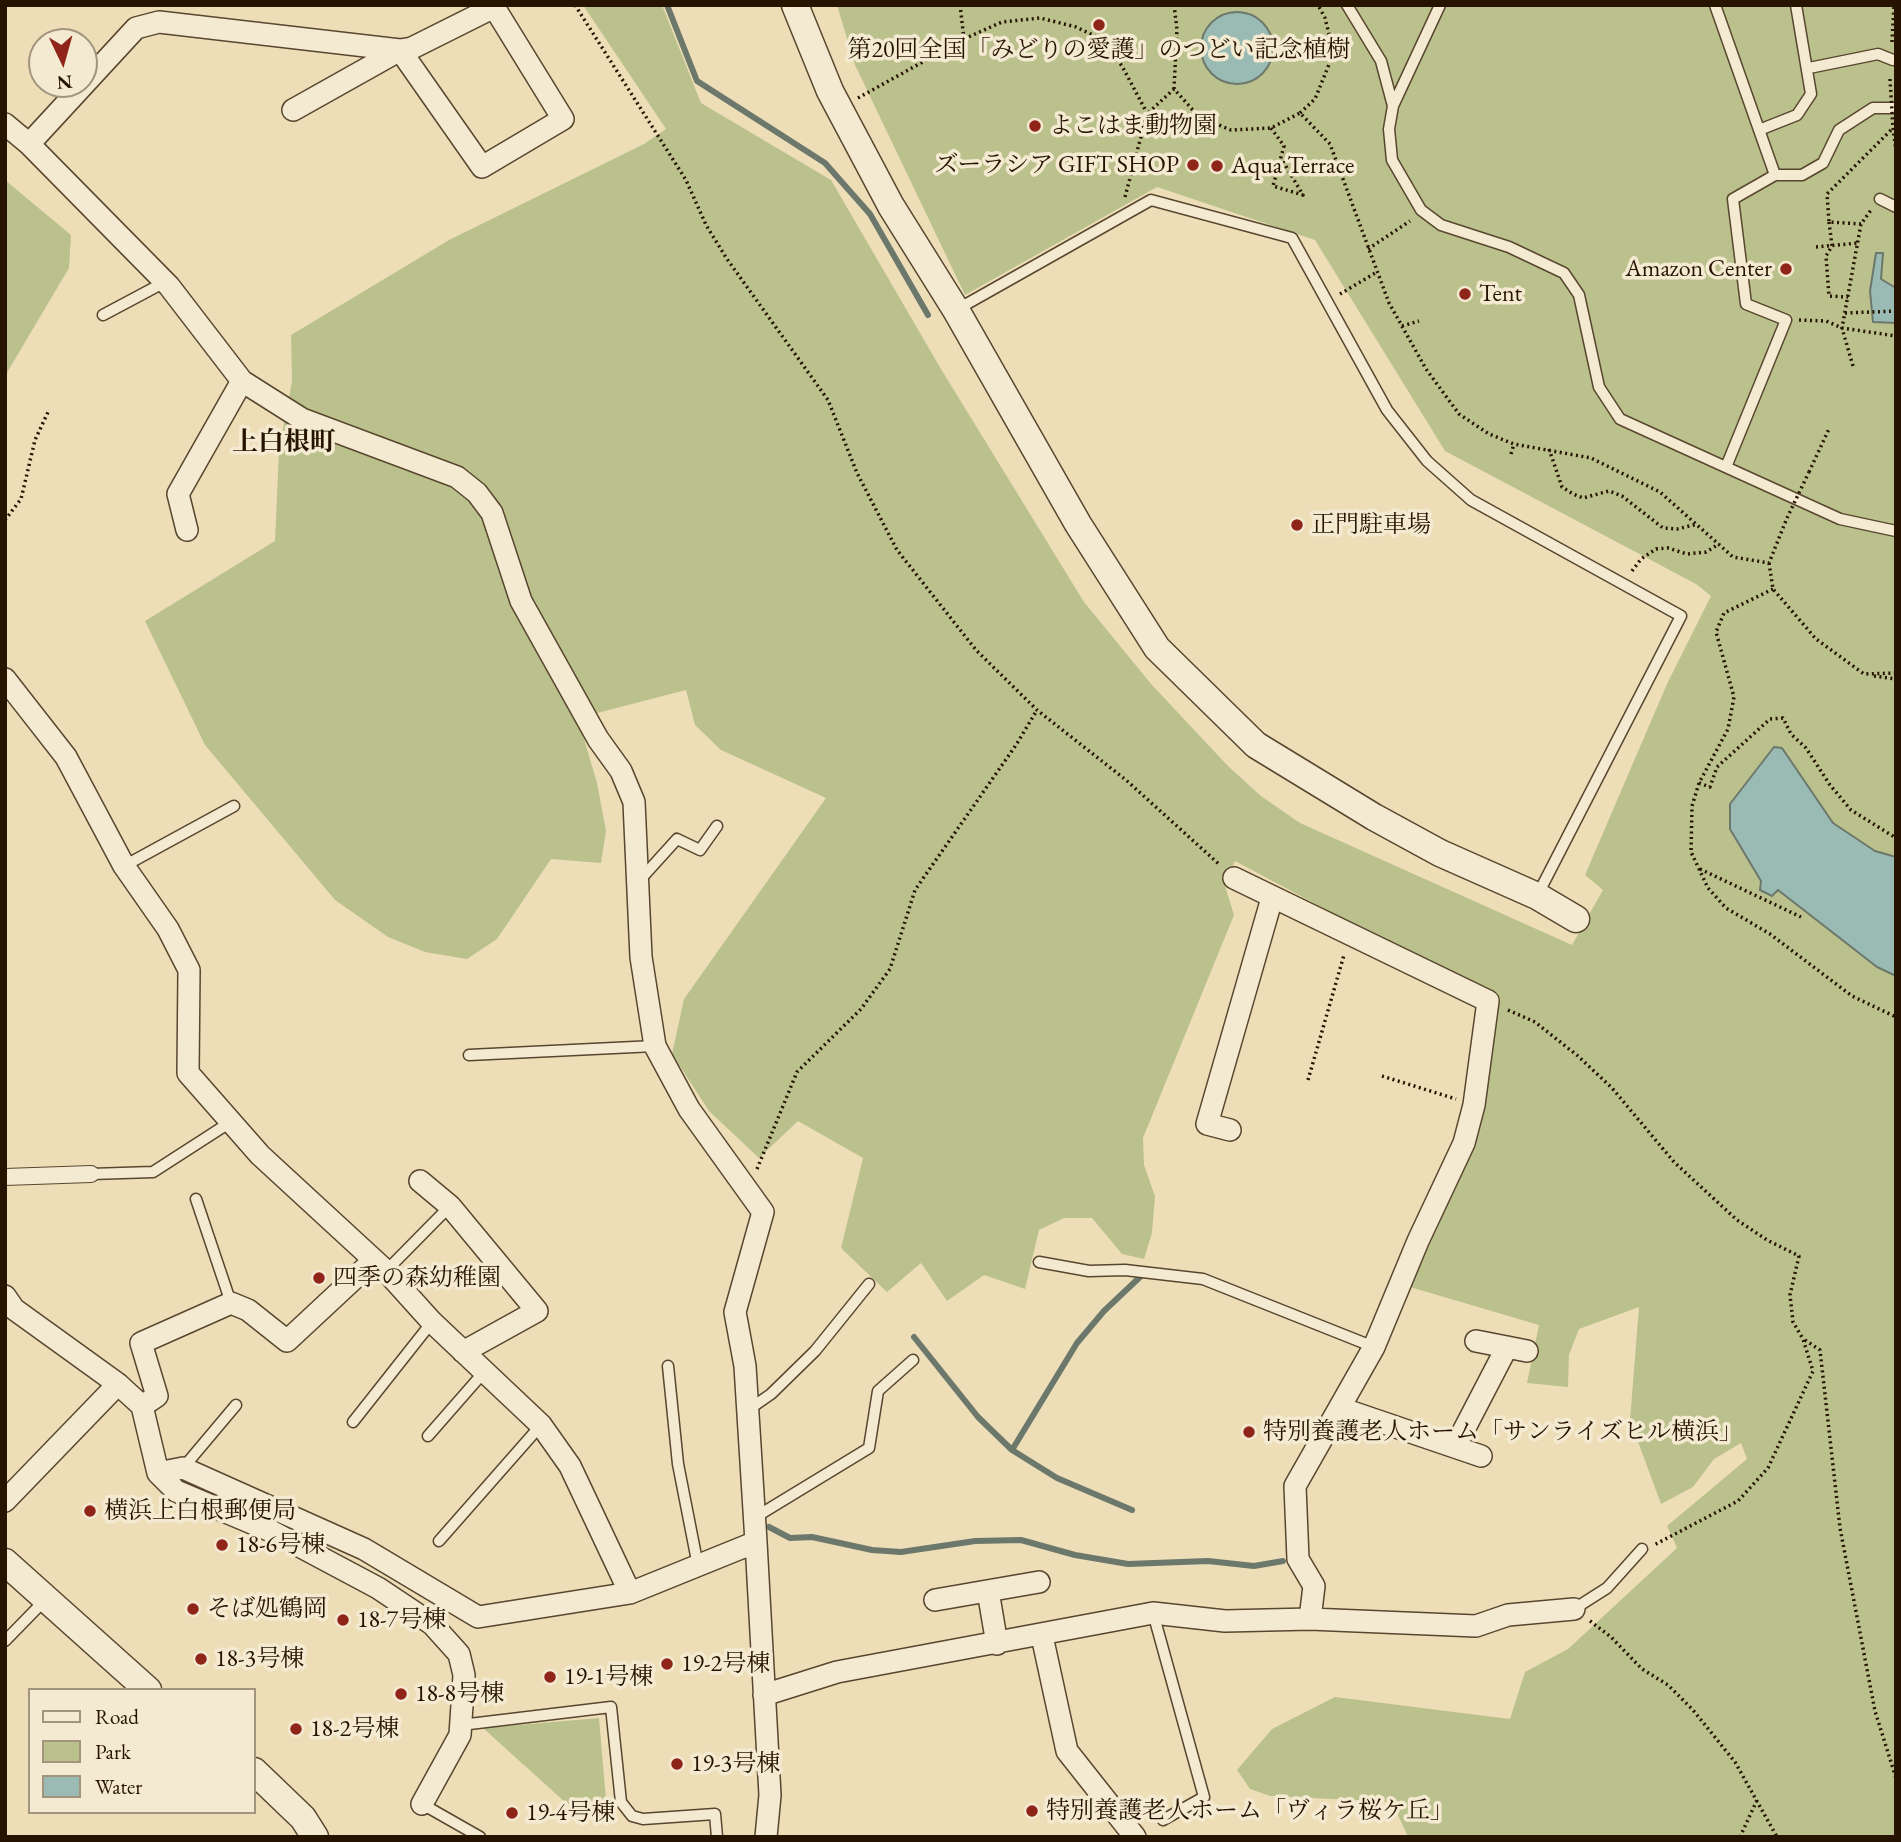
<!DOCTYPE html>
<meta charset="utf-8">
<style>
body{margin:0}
#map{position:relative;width:1901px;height:1842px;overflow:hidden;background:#eedeb8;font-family:"EB Garamond",serif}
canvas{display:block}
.frame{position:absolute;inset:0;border:7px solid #261400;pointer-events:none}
.legend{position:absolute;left:28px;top:1688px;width:228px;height:126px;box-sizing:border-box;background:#f4ead1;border:2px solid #a2947d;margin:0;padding:9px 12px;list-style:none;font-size:21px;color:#261400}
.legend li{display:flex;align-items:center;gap:14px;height:35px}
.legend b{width:35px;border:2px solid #a2947d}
.north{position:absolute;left:28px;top:28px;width:70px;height:70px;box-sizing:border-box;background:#f4ead1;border:2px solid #a2947d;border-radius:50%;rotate:175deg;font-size:19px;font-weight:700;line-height:28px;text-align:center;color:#261400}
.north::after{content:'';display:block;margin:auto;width:24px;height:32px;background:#8f2418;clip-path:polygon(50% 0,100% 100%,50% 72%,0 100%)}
</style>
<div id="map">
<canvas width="1901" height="1842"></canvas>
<div class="frame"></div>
<ul class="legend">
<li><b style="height:9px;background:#f4ead1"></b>Road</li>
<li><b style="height:19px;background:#bbc18d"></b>Park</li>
<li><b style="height:19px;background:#9abbb3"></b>Water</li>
</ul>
<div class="north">N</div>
</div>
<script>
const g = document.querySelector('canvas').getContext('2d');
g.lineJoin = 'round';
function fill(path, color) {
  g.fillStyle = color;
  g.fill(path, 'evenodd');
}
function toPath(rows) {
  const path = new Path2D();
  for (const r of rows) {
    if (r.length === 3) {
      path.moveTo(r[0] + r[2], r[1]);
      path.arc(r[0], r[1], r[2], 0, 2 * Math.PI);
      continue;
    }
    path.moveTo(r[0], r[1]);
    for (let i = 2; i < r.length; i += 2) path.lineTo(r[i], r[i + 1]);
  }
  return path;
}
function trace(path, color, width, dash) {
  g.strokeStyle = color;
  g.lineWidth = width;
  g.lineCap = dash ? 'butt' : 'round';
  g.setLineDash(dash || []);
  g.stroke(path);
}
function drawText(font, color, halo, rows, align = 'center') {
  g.font = font + ' "EB Garamond","Noto Serif JP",serif';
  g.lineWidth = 7;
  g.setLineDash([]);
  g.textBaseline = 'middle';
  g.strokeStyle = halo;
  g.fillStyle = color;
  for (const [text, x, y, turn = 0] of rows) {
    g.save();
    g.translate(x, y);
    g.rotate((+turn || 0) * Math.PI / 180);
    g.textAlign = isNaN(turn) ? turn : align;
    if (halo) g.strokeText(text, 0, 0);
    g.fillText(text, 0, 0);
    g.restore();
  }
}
const green = toPath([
 [583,5,662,5,701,103,831,180,941,369,1084,602,1152,685,1229,767,1261,796,1300,823,1572,945,1603,890,1585,875,1667,684,1711,596,1696,584,1445,451,1315,240,1157,187,965,295,855,65,837,5,1896,5,1896,1837,1408,1837,1392,1802,1270,1796,1250,1789,1237,1770,1272,1729,1335,1697,1510,1719,1525,1672,1568,1649,1677,1548,1667,1526,1747,1459,1741,1443,1714,1459,1693,1487,1661,1504,1630,1420,1639,1307,1579,1329,1569,1355,1568,1387,1527,1383,1539,1325,1410,1287,1475,1145,1492,998,1235,861,1225,886,1234,915,1143,1138,1144,1165,1155,1196,1152,1233,1144,1259,1122,1254,1092,1218,1064,1218,1039,1230,1025,1289,984,1275,947,1301,921,1263,887,1292,841,1248,863,1158,798,1121,759,1158,709,1111,672,1054,684,999,826,798,721,750,695,725,686,690,578,718,597,783,606,831,601,863,551,859,497,939,467,959,425,952,388,937,335,900,205,745,145,621,275,541,279,450,292,381,291,335,449,240,644,144,666,129],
 [5,180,71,235,69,268,5,376],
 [599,1718,606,1800,567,1804,483,1728]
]);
const water = toPath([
 [1237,48,36],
 [1876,253,1883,253,1881,279,1896,288,1896,323,1873,322,1870,291,1876,253],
 [1774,747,1782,748,1833,823,1875,851,1896,857,1896,976,1877,967,1778,890,1772,896,1760,890,1761,881,1730,829,1730,804,1774,747]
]);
const stream = toPath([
 [667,5,697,81,825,163,870,214,928,315],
 [914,1337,978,1417,1012,1450,1057,1478,1132,1510],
 [1012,1450,1077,1343,1104,1311,1140,1277],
 [769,1527,790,1538,812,1537,872,1550,901,1552,975,1541,1021,1540,1075,1555,1128,1564,1208,1561,1254,1566,1283,1561]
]);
const path = toPath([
 [575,5,686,180,706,225,727,259,828,400,857,473,897,550,976,650,1037,710,1126,780,1220,865],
 [964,39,1002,22,1040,18,1076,27,1101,39,1122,66,1147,113],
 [1892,42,1894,5],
 [1174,89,1177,29,1174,5],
 [858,98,964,39,960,5],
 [1300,113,1315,99,1330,62,1331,42,1325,18,1318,5],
 [1271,128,1284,146,1273,186,1303,195,1281,158],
 [1893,128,1896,151],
 [1125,197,1147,114,1174,89,1192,109,1207,120,1231,130,1271,128,1300,113,1330,144,1389,303,1426,369,1459,414,1489,434,1514,444,1591,458,1660,492,1733,557,1769,563,1787,518],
 [1829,222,1832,246,1826,256,1829,296,1848,297],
 [1861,224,1829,222,1827,194,1893,128],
 [1816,247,1858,243],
 [1368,249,1410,221],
 [1340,294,1377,272],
 [1845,313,1896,311],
 [1799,320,1826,321,1842,328,1896,336],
 [1402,326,1419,321],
 [1853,366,1842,328,1861,224,1871,210],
 [1549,449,1562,487,1573,494,1583,498,1609,491,1622,496,1663,528,1677,529,1698,524],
 [1511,454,1514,444],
 [1809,472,1829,429],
 [5,520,21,499,35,440,48,412],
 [1769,563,1773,589,1816,639,1864,674,1896,673],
 [1632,571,1641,559,1656,549,1668,548,1687,554,1706,552,1719,544],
 [1773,589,1724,613,1716,632,1734,697,1728,729,1699,783,1692,806,1691,852,1708,888,1726,908,1770,934,1852,996,1896,1017],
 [1874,676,1896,679],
 [1699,783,1710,787,1717,767,1770,719,1783,718,1791,734,1806,748,1830,785,1851,810,1896,838],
 [1700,869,1801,917],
 [1508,1010,1535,1022,1578,1056,1612,1088,1674,1162,1737,1220,1767,1240,1799,1256,1790,1295,1793,1322,1803,1339,1813,1371,1768,1468,1738,1501,1654,1545],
 [1382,1076,1456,1099],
 [1308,1080,1344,955],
 [757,1169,797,1072,861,1009,890,969,915,890,1016,745,1037,710],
 [1805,1340,1820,1350,1840,1528,1875,1711,1896,1778],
 [1590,1621,1611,1637,1642,1669,1668,1685,1693,1710,1735,1762,1777,1837],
 [1740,1837,1757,1800]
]);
const service = toPath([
 [1347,5,1381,61,1393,106],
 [1440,5,1393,106,1389,129,1392,160,1421,210,1441,225,1509,247,1564,273,1579,295,1599,387,1620,419,1840,519,1896,531],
 [1715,5,1775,175,1733,199,1746,304,1786,320,1726,467],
 [1809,68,1878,54,1893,60],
 [1759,130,1797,115,1811,94,1796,5],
 [1775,175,1802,175,1823,163,1839,130,1873,108,1896,108],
 [1880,199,1896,207],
 [956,310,1151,200,1292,238,1387,410,1427,461,1471,500,1681,616,1537,896],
 [103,315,165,282],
 [124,866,234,806],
 [639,881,677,839,700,850,717,826],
 [469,1055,655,1046],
 [91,1174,153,1172,229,1123],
 [196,1199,231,1303],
 [1039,1262,1089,1271,1125,1270,1203,1279,1374,1347],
 [386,1271,450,1206],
 [668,1366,678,1464,698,1566],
 [748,1410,771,1394,815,1351,869,1284],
 [353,1422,432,1322],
 [428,1436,484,1372],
 [183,1468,236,1405],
 [754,1518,869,1448,878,1391,913,1360],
 [439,1541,541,1425],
 [1574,1609,1607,1588,1642,1549],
 [1153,1613,1204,1797,1163,1820],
 [5,1641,45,1600],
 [461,1725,611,1707,621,1802,632,1816,643,1819,715,1814,717,1837],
 [422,1804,480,1837]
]);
const pedestrian = toPath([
 [5,1177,91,1174]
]);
const minor = toPath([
 [5,124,29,144,169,286,242,381,302,419,457,477,477,493,492,513,521,601,598,739,621,771,634,802,641,957,655,1046,689,1109,763,1212,735,1312,745,1366,756,1542],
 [29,144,136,28,159,22,400,50,482,167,563,119,494,7,412,48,400,50,293,110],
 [187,530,178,494,242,381],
 [5,679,66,757,124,866,168,929,189,970,188,1073,260,1155,386,1271,432,1322,541,1425,570,1466,630,1593],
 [1230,1130,1207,1124,1272,898],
 [420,1181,450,1206,537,1311,463,1352],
 [5,1296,14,1309,118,1384,142,1406,158,1473,176,1491,271,1531,378,1588,432,1624,459,1654,464,1675,460,1735,422,1804],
 [1476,1341,1527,1351],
 [142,1406,157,1396,141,1343,231,1303,248,1310,287,1341,374,1260],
 [1340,1408,1481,1456],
 [1455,1447,1507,1347],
 [158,1473,183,1468,364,1549,478,1617,630,1593,756,1542,770,1795,766,1837],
 [5,1501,118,1384],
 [988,1591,997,1644],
 [935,1600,1039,1582],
 [1310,1619,1476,1626,1508,1615,1574,1609],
 [1042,1636,1067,1751,1135,1837],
 [764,1695,837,1672,1153,1613,1225,1621,1310,1619,1314,1586,1298,1559,1295,1486,1374,1347,1418,1241,1464,1143,1474,1105,1488,1001,1234,878]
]);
const tertiary = toPath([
 [795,5,830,91,891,206,956,310,1078,524,1157,648,1256,745,1374,817,1440,853,1537,896,1576,919],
 [5,1562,148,1690],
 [254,1771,303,1818,315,1837]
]);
const pathBridge = toPath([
 [1890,79,1893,128],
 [1787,518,1809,472]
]);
const markers = [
 [1099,25,7,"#8f2418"],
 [1035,126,7,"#8f2418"],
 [1193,165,7,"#8f2418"],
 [1217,166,7,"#8f2418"],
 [1786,269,7,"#8f2418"],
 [1465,294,7,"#8f2418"],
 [1297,525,7,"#8f2418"],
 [319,1278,7,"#8f2418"],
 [1249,1432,7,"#8f2418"],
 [90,1511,7,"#8f2418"],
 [222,1545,7,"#8f2418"],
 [193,1609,7,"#8f2418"],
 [343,1620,7,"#8f2418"],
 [201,1659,7,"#8f2418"],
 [667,1664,7,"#8f2418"],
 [550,1677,7,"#8f2418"],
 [401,1694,7,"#8f2418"],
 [296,1729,7,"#8f2418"],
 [677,1764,7,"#8f2418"],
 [1032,1811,7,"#8f2418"],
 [512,1813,7,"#8f2418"]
];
const poiNames = [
 ["第20回全国「みどりの愛護」のつどい記念植樹",1099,50,"center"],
 ["よこはま動物園",1049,126],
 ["ズーラシア GIFT SHOP",1179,165,"right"],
 ["Aqua Terrace",1231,166],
 ["Amazon Center",1772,269,"right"],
 ["Tent",1479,294],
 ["正門駐車場",1311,525],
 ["四季の森幼稚園",333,1278],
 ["特別養護老人ホーム「サンライズヒル横浜」",1263,1432],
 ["横浜上白根郵便局",104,1511],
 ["18-6号棟",236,1545],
 ["そば処鶴岡",207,1609],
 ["18-7号棟",357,1620],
 ["18-3号棟",215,1659],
 ["19-2号棟",681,1664],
 ["19-1号棟",564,1677],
 ["18-8号棟",415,1694],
 ["18-2号棟",310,1729],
 ["19-3号棟",691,1764],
 ["特別養護老人ホーム「ヴィラ桜ケ丘」",1046,1811],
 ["19-4号棟",526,1813]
];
const neighbourhoodNames = [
 ["上白根町",284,443]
];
fill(green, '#bbc18d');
fill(water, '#9abbb3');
trace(water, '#6c786b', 2);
trace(stream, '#6c786b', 6);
trace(service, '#58462e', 13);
trace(pedestrian, '#58462e', 18);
trace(minor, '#58462e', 24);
trace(tertiary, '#58462e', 29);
trace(path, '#261400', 3.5, [2, 3.5]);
trace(service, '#f4ead1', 10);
trace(pedestrian, '#f4ead1', 16);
trace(minor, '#f4ead1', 21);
trace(tertiary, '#f4ead1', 26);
trace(pathBridge, '#261400', 3.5, [2, 3.5]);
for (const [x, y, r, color] of markers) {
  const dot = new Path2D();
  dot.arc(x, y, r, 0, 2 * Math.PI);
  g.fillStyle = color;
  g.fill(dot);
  trace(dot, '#f4ead1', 2.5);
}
drawText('24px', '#261400', '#f4ead1', poiNames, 'left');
drawText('bold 26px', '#261400', '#f4ead1', neighbourhoodNames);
</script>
